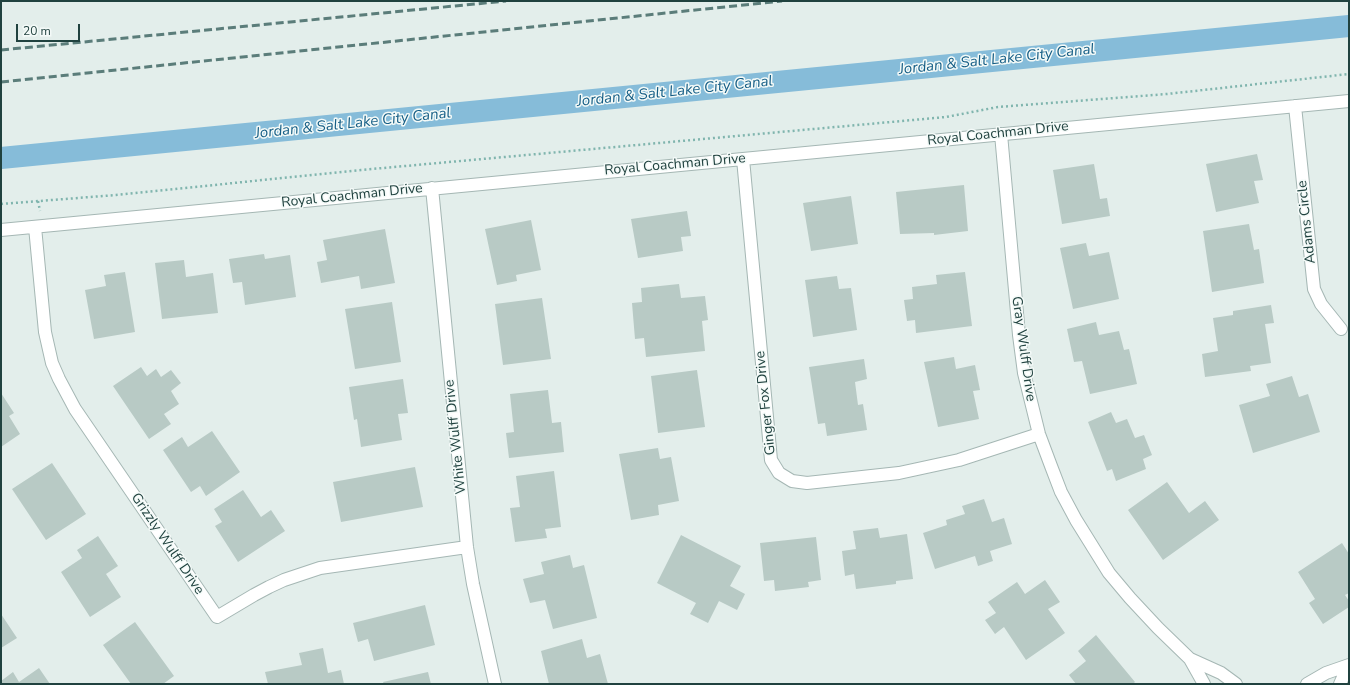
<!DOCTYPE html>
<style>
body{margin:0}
#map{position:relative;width:1350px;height:685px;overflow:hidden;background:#e3eeeb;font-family:"Nunito Sans",sans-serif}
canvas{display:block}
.frame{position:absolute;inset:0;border:2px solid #20423f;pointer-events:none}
.scale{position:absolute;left:16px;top:24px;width:64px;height:18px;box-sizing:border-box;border:2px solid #20423f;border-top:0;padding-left:5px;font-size:12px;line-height:14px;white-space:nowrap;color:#20423f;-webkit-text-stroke:3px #f4faf8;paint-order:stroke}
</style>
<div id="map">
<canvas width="1350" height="685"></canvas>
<div class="frame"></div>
<div class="scale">20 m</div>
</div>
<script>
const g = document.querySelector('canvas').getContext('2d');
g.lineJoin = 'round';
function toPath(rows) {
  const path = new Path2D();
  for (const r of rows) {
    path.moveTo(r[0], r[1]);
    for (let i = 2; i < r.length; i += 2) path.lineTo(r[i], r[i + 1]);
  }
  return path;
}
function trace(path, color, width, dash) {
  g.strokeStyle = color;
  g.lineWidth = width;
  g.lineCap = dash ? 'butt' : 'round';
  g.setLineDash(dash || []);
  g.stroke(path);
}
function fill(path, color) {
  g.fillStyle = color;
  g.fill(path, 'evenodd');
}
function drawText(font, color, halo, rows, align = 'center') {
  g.font = font + ' "Nunito Sans",sans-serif';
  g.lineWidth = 3;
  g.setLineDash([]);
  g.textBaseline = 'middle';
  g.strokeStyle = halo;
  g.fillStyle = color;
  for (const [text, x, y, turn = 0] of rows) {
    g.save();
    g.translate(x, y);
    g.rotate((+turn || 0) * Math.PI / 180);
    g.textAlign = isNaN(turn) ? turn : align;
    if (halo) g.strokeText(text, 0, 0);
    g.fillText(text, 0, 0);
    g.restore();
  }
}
const canal = toPath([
 [1,158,1349,26]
]);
const building = toPath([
 [1257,154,1263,180,1254,181,1259,203,1216,212,1206,164],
 [1094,164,1100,199,1107,198,1110,216,1062,224,1053,170],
 [964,185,968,231,934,235,934,233,900,234,896,192],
 [851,196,858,244,811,251,803,203],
 [687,211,691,236,681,237,683,251,638,258,631,219],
 [531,220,541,270,516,275,517,281,497,285,485,229],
 [1249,224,1254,250,1259,249,1264,283,1212,292,1203,231],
 [385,229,395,283,361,289,359,276,321,283,317,262,327,260,323,240],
 [1086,243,1089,256,1109,252,1119,299,1073,309,1060,248],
 [264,254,265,259,290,255,296,297,245,305,242,282,233,283,229,259],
 [184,260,186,277,213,273,218,313,162,319,155,263],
 [125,272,135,332,94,339,85,290,106,286,104,275],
 [965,272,972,326,916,333,915,320,907,321,904,300,913,299,912,287,937,284,936,275],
 [837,276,839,289,851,288,857,330,813,337,805,280],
 [679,284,681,298,705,296,708,320,702,321,705,351,646,357,644,338,635,339,632,303,642,302,641,288],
 [542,298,551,359,503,365,495,304],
 [392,302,401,362,355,369,345,309],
 [1271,305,1274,323,1265,324,1271,363,1250,366,1251,371,1205,377,1202,354,1218,351,1213,318,1233,315,1233,311],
 [1096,322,1099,335,1119,331,1124,350,1129,349,1137,384,1090,394,1082,361,1074,362,1067,329],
 [954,357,956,369,975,365,980,390,973,391,979,419,938,427,924,362],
 [864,359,867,379,855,382,858,405,863,404,867,430,827,436,825,423,818,424,809,367],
 [141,367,147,376,156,369,161,377,171,370,181,383,171,391,179,404,164,414,171,424,149,439,113,386],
 [697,370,705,427,658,433,651,376],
 [1292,376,1299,397,1308,394,1320,432,1253,453,1239,405,1270,396,1266,384],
 [403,379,408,413,398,414,402,440,361,447,357,419,354,420,349,387],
 [548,390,552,423,561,422,564,452,509,458,506,433,514,432,510,394],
 [1,393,14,413,9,416,20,434,1,447],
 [1111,412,1116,423,1127,419,1135,438,1144,435,1152,455,1143,459,1146,469,1116,481,1112,469,1107,471,1088,422],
 [212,431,240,472,206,496,200,486,191,492,163,450,182,437,188,447],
 [658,448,660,459,671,457,679,501,658,505,659,515,631,520,619,454],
 [52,463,86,514,46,540,12,489],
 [415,467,423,507,341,522,333,482],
 [554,471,561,527,545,529,547,538,515,542,510,508,520,507,516,476],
 [1167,482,1189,513,1205,501,1219,520,1163,560,1128,510],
 [243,490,261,517,271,510,285,531,238,562,215,526,222,522,214,509],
 [984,499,992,522,1004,518,1012,544,990,551,993,561,978,566,975,556,935,569,923,533,947,525,946,520,965,514,962,506],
 [878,528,880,538,907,534,913,579,896,581,896,584,856,589,854,574,845,576,842,551,856,549,853,531],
 [681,535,741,566,730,586,745,594,737,610,719,601,708,623,690,614,696,603,657,583],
 [98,536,118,566,106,574,121,597,90,617,61,572,82,558,77,550],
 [816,537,821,580,808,582,809,587,775,591,774,580,764,581,760,543],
 [1342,543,1349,554,1349,593,1345,595,1349,601,1349,607,1323,624,1309,603,1315,599,1298,572],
 [570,555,573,568,584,565,597,618,553,629,545,600,530,603,523,579,544,574,541,562],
 [1045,580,1060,602,1048,609,1065,633,1026,660,1004,627,995,634,985,620,996,613,988,602,1017,582,1025,594],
 [425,605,435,645,374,661,368,639,358,642,353,623],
 [1,614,17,638,1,648],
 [135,622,174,676,163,684,131,684,103,645],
 [1096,635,1135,682,1133,684,1076,684,1069,675,1086,661,1078,651],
 [582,639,587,658,600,654,608,684,549,684,541,651],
 [323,648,328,673,341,670,344,684,268,684,265,672,302,665,299,653],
 [39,668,50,684,1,684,1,681,13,672,19,682],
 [428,672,431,684,384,684,383,682]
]);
const path = toPath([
 [38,201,40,211],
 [1,204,116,195,361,170,946,117,998,107,1167,94,1349,74]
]);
const minor = toPath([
 [1295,106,1314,289,1321,304,1341,329],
 [1001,134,1019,335,1024,373,1039,434,1051,466,1061,492,1076,520,1109,573,1130,598,1158,628,1190,659,1204,684],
 [743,159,771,460,779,473,792,481,807,483,899,473,959,460,1039,434],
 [432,188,467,547,473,584,495,684],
 [35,227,45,332,52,363,59,379,75,409,217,617,254,595,269,587,284,580,320,568,467,547],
 [1,230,1349,101],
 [1190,659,1221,673,1236,684],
 [1307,684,1326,673,1349,665],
 [1340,684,1348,666]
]);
const rail = toPath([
 [1,50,506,1],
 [1,82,782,1]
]);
const streetNames = [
 ["Royal Coachman Drive",998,134,-6],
 ["Royal Coachman Drive",675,165,-5],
 ["Royal Coachman Drive",352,196,-6],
 ["Adams Circle",1307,222,-96],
 ["Gray Wulff Drive",1023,349,82],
 ["Ginger Fox Drive",766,403,-96],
 ["White Wulff Drive",456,437,-96],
 ["Grizzly Wulff Drive",167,544,56]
];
const waterNames = [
 ["Jordan & Salt Lake City Canal",997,60,-6],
 ["Jordan & Salt Lake City Canal",675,92,-6],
 ["Jordan & Salt Lake City Canal",353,124,-6]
];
trace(canal, '#86bcd9', 22);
fill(building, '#b8cac5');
trace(minor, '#a5b7b4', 14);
trace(path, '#80b5ae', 2.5, [2, 3]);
trace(minor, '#fff', 12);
trace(rail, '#5b7d7a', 3, [8, 4]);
drawText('14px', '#20423f', '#f4faf8', streetNames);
drawText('italic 15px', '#145d85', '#f4faf8', waterNames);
</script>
